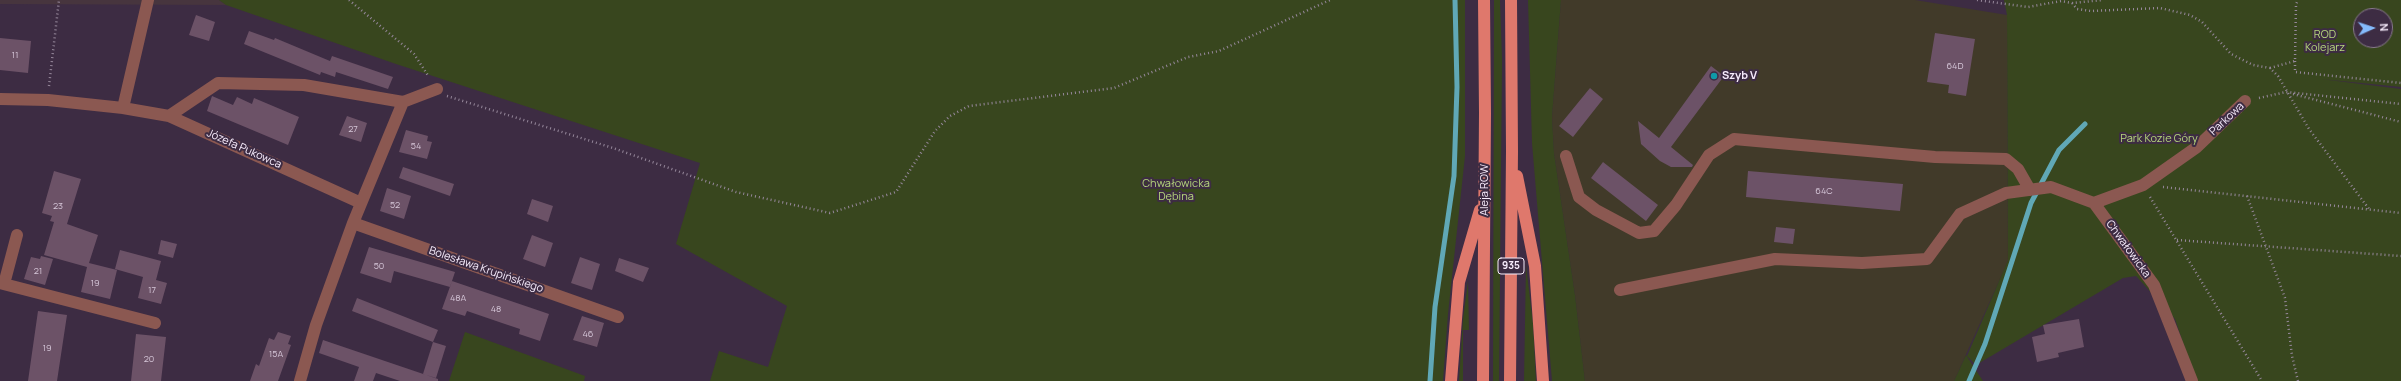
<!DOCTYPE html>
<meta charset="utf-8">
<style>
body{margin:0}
#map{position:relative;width:2401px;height:381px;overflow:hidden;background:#3d2c43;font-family:Manrope,sans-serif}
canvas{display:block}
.north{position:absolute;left:2353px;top:8px;width:40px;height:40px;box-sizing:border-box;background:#3d2c43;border:1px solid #88798d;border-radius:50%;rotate:87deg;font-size:11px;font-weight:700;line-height:16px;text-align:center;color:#f8edfd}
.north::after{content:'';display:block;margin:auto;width:14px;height:18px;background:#85bbfb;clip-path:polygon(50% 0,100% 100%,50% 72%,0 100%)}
</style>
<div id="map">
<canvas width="2401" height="381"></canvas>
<div class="north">N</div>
</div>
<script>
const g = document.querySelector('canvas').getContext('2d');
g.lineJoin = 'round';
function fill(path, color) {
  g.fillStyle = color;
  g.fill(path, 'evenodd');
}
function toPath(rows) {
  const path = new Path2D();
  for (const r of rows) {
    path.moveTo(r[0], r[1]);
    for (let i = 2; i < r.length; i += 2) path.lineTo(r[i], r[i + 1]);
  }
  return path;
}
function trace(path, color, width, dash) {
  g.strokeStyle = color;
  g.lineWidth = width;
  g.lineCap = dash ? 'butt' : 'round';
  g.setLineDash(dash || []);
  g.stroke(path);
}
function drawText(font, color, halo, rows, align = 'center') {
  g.font = font + ' Manrope,sans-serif';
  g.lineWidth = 4;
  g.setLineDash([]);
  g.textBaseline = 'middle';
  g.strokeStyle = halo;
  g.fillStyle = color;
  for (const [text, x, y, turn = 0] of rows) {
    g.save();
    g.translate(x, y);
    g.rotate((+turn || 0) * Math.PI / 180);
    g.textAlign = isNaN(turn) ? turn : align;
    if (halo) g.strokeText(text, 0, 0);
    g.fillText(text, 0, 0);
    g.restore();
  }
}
const industrial = toPath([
 [1561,0,1915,0,2007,15,2008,261,1954,381,1585,381,1575,295,1554,153,1552,117]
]);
const education = toPath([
 [0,0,219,0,226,5,0,4]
]);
const green = toPath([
 [219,0,1465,0,1465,156,1448,314,1443,381,710,381,719,351,768,367,787,306,676,244,700,163,396,64,226,5],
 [1494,0,1500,0,1502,60,1499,381,1493,381],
 [1528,0,1561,0,1552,117,1554,153,1575,295,1585,381,1552,381,1532,143],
 [2004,0,2401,0,2401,87,2321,79,2401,89,2401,381,2196,381,2175,319,2136,276,2123,278,1976,365,1967,356,2008,260,2007,15],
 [2361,16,2385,16,2385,40,2361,40],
 [1526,265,1533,324,1536,381,1524,381],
 [1468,281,1469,330,1463,330,1463,381,1459,381,1463,319],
 [465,332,585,376,584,381,449,381],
 [1966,355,1983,381,1954,381]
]);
const stream = toPath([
 [1430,381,1435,307,1454,176,1457,87,1455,0],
 [1969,381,1985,344,2031,203,2059,150,2085,124]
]);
const building = toPath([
 [196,15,215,22,209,41,189,35],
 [249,31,274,40,275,38,330,61,332,56,393,77,388,89,336,72,335,77,321,72,320,75,244,44],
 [1935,33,1975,39,1966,96,1948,93,1949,85,1927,82],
 [0,38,31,41,28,73,0,70],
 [1711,66,1724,76,1671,147,1693,165,1692,167,1671,167,1660,161,1641,144,1638,121,1659,138],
 [1590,88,1603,99,1573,137,1559,126],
 [212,96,233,105,237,97,252,104,254,98,299,117,288,145,207,111],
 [347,116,367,123,361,142,339,135],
 [406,130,428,136,427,141,432,142,427,159,399,152],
 [1603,162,1658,205,1646,221,1591,178],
 [403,167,454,184,450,196,399,178],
 [54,171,81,179,67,224,98,235,89,263,117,270,110,299,81,292,87,267,44,255,54,222,50,221,52,216,42,213],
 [1748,171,1903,184,1900,211,1746,197],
 [387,188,411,196,404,219,380,211],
 [532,199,553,206,548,222,527,214],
 [1776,227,1795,229,1793,244,1774,242],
 [532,235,553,243,545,267,523,259],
 [161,240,177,244,173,258,158,254],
 [369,247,455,272,450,287,394,271,391,283,360,273],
 [120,250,161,261,156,280,167,283,161,304,138,298,143,277,115,269],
 [41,256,53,259,45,285,24,279,31,257,40,259],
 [580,257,600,264,592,290,571,283],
 [619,258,649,268,643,282,615,271],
 [452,281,549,314,540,341,519,334,520,329,502,323,467,311,465,316,442,309],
 [357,298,438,330,433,342,352,311],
 [38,311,67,315,57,381,28,381],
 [582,316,604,323,597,347,573,340],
 [2079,319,2084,347,2058,353,2059,357,2037,362,2032,337,2045,334,2043,325],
 [278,332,291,336,288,344,291,345,278,381,250,381,256,364,259,366,269,338,274,340],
 [136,334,166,337,161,381,131,381],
 [323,340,438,379,438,381,400,381,376,373,373,381,354,381,359,367,319,353],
 [433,342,446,346,436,378,423,374]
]);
const path = toPath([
 [349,0,414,54,429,77],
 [1977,0,2028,7,2061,1,2072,3,2103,0],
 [2072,3,2077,9,2091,11,2160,8,2190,15,2202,22,2231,54,2253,65,2270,68,2278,76,2309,129,2369,209],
 [2295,61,2295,72,2401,83],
 [2270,68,2295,61,2296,4,2298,0],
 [49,86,59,0],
 [2293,94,2401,122],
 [447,96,613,148,736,192,830,213,896,192,935,131,950,116,969,106,1114,88,1188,57,1219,51,1330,0],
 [2259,98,2286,92,2401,104],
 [2163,187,2401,213],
 [2247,196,2285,298,2292,356,2298,381],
 [2150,197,2262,381],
 [2177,240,2401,256]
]);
const minor = toPath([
 [0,99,48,100,123,108,169,116,361,203],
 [123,108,148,0],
 [169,116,218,83,304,85,403,102],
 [1566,156,1579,197,1596,210,1639,233,1654,231,1676,205,1709,155,1734,139,1935,157,2006,159,2018,169,2030,190],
 [2094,203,2143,185,2197,147,2245,101],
 [353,223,618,317],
 [0,283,155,323],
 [4,284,17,235],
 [1620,290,1775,259,1862,263,1927,259,1960,214,2006,193,2051,187,2094,203,2154,285,2192,381],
 [300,381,316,325,353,223,403,102,437,89]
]);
const major = toPath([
 [1517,176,1535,266,1543,381],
 [1451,381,1459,282,1480,210],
 [1483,381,1485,113,1484,0],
 [1510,381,1512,151,1511,0]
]);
const markers = [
 [1714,76,4,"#0f9aa8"]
];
const numberNames = [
 ["11",15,55],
 ["64D",1955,66],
 ["27",353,129],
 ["54",416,146],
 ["64C",1824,191],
 ["52",395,205],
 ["23",58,206],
 ["50",379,266],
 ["21",38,271],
 ["19",95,283],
 ["17",152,290],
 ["48A",458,298],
 ["48",496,309],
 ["46",588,334],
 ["19",47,348],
 ["15A",276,354],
 ["20",149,359]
];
const shields = [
 [1511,266,26]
];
const shieldNames = [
 ["935",1511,266]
];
const parkNames = [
 ["ROD",2325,35],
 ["Kolejarz",2325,48],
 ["Park Kozie Góry",2159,139],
 ["Chwałowicka",1176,184],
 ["Dębina",1176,197]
];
const poiNames = [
 ["Szyb V",1722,76]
];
const streetNames = [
 ["Parkowa",2227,119,-43],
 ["Józefa Pukowca",244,149,24],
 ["Aleja ROW",1485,190,-90],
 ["Chwałowicka",2128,249,54],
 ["Bolesława Krupińskiego",486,270,19]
];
fill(industrial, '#413a29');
fill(education, '#47353e');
fill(green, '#38461e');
trace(stream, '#60a8b6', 5);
fill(building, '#6c5267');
trace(path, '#96889b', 2.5, [1, 3]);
trace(minor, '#8b5851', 12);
trace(major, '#df786c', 12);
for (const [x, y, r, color] of markers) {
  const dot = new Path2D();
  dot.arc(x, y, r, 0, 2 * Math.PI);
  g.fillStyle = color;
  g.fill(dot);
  trace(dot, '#3d2c43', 1.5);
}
drawText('9px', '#d5c6d8', null, numberNames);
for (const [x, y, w] of shields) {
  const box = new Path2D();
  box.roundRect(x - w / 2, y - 8, w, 16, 3);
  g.fillStyle = '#3d2c43';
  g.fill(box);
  trace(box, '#f8edfd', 1);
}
drawText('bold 10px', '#f8edfd', null, shieldNames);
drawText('11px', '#b6d77c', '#3d2c43', parkNames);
drawText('bold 11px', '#f8edfd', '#3d2c43', poiNames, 'left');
drawText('11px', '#f8edfd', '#3d2c43', streetNames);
</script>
